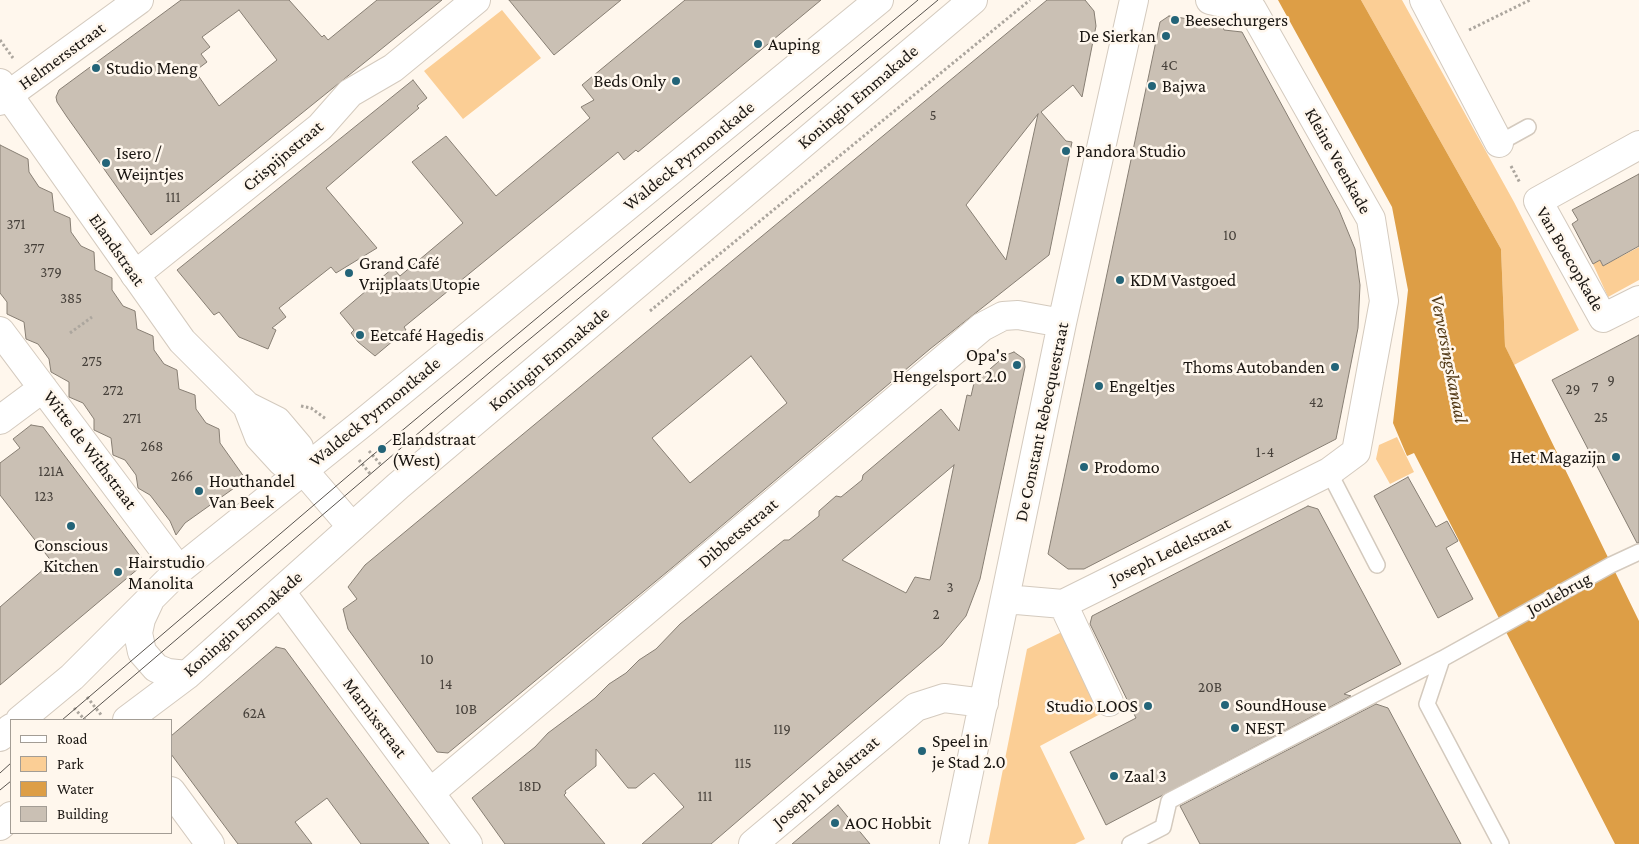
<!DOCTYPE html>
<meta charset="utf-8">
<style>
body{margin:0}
#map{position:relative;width:1639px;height:844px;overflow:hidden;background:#fff7ed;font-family:"Crimson Pro",serif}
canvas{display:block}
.legend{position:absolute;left:10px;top:719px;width:162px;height:115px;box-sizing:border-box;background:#fff7ed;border:1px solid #a39d95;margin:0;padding:6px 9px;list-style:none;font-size:15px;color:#1a1612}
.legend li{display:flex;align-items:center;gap:10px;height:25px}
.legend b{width:25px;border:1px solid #a39d95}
</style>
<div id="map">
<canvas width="1639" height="844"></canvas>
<ul class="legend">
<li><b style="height:6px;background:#fff"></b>Road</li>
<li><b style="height:14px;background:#fbce95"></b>Park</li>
<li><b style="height:14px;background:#dd9e46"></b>Water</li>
<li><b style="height:14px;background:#cac0b4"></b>Building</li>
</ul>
</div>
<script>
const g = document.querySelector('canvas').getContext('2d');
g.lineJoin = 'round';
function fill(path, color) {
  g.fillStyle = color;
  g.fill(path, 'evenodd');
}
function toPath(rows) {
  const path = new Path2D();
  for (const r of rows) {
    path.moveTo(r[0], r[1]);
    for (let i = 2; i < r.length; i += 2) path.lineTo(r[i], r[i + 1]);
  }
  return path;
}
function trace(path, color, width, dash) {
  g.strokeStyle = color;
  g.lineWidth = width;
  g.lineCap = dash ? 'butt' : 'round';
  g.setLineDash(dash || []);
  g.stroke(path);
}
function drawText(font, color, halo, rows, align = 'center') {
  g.font = font + ' "Crimson Pro",serif';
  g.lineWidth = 5;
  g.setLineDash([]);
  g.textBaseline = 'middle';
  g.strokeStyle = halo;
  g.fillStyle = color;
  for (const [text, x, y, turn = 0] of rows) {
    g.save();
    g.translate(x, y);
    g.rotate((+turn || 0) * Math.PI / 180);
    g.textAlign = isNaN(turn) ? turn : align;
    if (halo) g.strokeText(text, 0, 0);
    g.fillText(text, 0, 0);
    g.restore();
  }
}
const green = toPath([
 [1361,0,1402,0,1514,202,1579,330,1514,365,1505,346,1501,249],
 [502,10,541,58,463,119,424,71],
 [1639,247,1639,280,1608,297,1593,264,1600,260,1603,266],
 [1397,437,1414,472,1390,484,1376,459,1379,445],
 [1064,631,1104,712,1040,746,1085,839,1075,844,988,844,1027,649]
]);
const water = toPath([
 [1278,0,1361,0,1501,249,1505,346,1639,621,1639,844,1615,844,1414,453,1407,456,1393,423,1408,290,1392,207]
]);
const building = toPath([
 [181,0,289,0,322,37,324,35,328,40,377,0,442,0,151,235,67,117,57,102,56,97,59,90,181,0],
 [239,10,277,60,219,106,195,71,207,62,201,54,210,47,202,37,239,10],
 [509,0,621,0,554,55,509,0],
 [685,0,821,0,638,152,636,150,624,160,618,152,404,327,406,330,375,356,358,342,351,333,354,330,340,313,393,268,400,276,463,223,412,162,446,136,496,196,590,118,581,107,594,100,582,85,685,0],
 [1047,0,1085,0,1094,11,1096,26,1082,97,1073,85,1041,112,1066,141,1072,142,1049,255,930,349,673,567,448,753,437,752,348,629,343,609,357,599,348,587,365,565,1047,0],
 [1038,114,1006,260,966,205,1038,114],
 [751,356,787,403,690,483,652,438,751,356],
 [1169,16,1222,24,1224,30,1242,32,1339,210,1355,249,1360,285,1358,328,1336,439,1084,569,1068,569,1048,554,1160,22,1169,16],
 [413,80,427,98,417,106,419,108,326,188,377,248,336,273,331,267,279,308,286,317,272,328,276,330,268,349,239,337,219,312,214,315,177,270,413,80],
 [0,145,28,159,29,172,39,187,52,193,54,211,70,218,71,232,81,246,94,252,95,270,112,278,112,290,123,306,135,311,137,329,153,336,154,350,164,364,177,370,179,389,195,395,196,409,206,423,219,429,220,443,247,481,237,486,185,523,176,535,170,521,150,495,138,488,136,475,125,460,113,455,111,438,94,430,94,419,83,403,69,397,69,382,51,372,49,359,38,344,26,339,24,322,7,314,7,302,0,293,0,145],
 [1639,174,1639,246,1603,266,1600,260,1593,264,1572,224,1578,220,1572,210,1639,174],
 [1639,335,1639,543,1637,543,1552,380,1639,335],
 [1014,352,1024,359,1025,367,980,579,966,616,942,645,711,844,642,844,684,807,654,773,636,788,628,788,596,749,596,766,565,791,566,793,564,795,605,844,505,844,472,798,535,747,548,733,595,698,609,684,626,673,639,660,656,649,680,624,784,540,789,540,819,516,819,511,836,496,841,497,862,480,863,475,941,409,959,431,967,395,971,396,974,383,1006,355,1014,352],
 [954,465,930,580,915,577,906,593,842,560,954,465],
 [31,425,43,427,141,557,139,568,0,685,0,607,52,562,0,495,0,463,20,448,13,439,31,425],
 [1408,477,1436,527,1447,521,1458,541,1446,548,1473,599,1438,618,1374,496,1408,477],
 [1308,506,1318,509,1401,664,1344,694,1351,696,1106,825,1070,752,1136,718,1090,624,1092,616,1308,506],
 [276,647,285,649,429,844,361,844,327,798,295,822,312,844,238,844,171,754,171,736,276,647],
 [1376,704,1388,708,1461,844,1200,844,1180,806,1376,704],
 [838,805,870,844,792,844,838,805]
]);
const path = toPath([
 [1469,30,1530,0],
 [0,40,13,58],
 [1511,166,1520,183],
 [650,311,1030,0],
 [70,333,92,317],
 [301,406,311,408,326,419],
 [369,451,381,465],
 [359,460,371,475],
 [87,697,102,716],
 [74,708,85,720]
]);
const service = toPath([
 [1499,143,1528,127],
 [1329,472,1377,565],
 [1130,844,1163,827,1169,801,1442,659],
 [1501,844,1427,704,1442,659,1611,565,1639,552]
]);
const minor = toPath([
 [1424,0,1499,143],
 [0,101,139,0],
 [1639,145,1538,201,1603,318,1639,300],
 [135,275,320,127,350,93,393,68,476,0],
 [0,331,179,570],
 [0,420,43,388],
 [281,592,468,844],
 [1005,599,1063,604,1329,472,1356,452,1384,301,1371,219,1252,9,1210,0],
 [1063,604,1109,702],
 [171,791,210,844],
 [431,792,982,327,1003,316,1018,315,1062,323],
 [753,844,916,707,944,698,984,703],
 [954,844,1062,323,1134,0]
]);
const tertiary = toPath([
 [0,83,182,341,247,406,277,421,299,447,303,470,352,527],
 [247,406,259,437,282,462,303,470]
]);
const secondary = toPath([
 [149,602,141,619,138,633,142,652,156,668,168,673,187,675],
 [20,720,72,677,179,570,365,421,879,0],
 [127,720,187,675,398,486,973,0],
 [0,737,11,728],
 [0,826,11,816]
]);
const tram = toPath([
 [62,720,362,464,918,0],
 [82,720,496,367,938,0],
 [0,773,11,763],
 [0,790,11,781]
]);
const markers = [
 [1175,20,5,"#236478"],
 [1166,36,5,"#236478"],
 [758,44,5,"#236478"],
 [96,68,5,"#236478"],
 [676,81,5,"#236478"],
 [1152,86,5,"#236478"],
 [1066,151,5,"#236478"],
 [106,163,5,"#236478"],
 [349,273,5,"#236478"],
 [1120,280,5,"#236478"],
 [360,335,5,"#236478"],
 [1017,365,5,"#236478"],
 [1335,367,5,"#236478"],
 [1099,386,5,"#236478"],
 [382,449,5,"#236478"],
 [1616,457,5,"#236478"],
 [1084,467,5,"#236478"],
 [199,491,5,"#236478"],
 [71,526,5,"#236478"],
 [118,572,5,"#236478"],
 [1225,705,5,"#236478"],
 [1148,706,5,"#236478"],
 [1235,728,5,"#236478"],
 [922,751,5,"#236478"],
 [1114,776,5,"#236478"],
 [835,823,5,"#236478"]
];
const numberNames = [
 ["4C",1169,65],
 ["5",933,115],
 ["111",173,197],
 ["371",16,224],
 ["10",1230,235],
 ["377",34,248],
 ["379",51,272],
 ["385",71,298],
 ["275",92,361],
 ["9",1611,380],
 ["7",1595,387],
 ["29",1573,389],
 ["272",113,390],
 ["42",1316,402],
 ["25",1601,417],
 ["271",132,418],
 ["268",152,446],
 ["1-4",1265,452],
 ["121A",51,471],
 ["266",182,476],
 ["123",44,496],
 ["3",950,587],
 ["2",936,614],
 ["10",427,659],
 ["14",446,684],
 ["20B",1210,687],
 ["10B",466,709],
 ["62A",254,713],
 ["119",782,729],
 ["115",743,763],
 ["18D",530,786],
 ["111",705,796]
];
const poiNames = [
 ["Beesechurgers",1185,20],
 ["De Sierkan",1156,36,"right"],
 ["Auping",768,44],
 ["Studio Meng",106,68],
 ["Beds Only",666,81,"right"],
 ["Bajwa",1162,86],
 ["Pandora Studio",1076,151],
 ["Isero /",116,153],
 ["Weijntjes",116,174],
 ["Grand Café",359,263],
 ["Vrijplaats Utopie",359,284],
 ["KDM Vastgoed",1130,280],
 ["Eetcafé Hagedis",370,335],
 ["Opa's",1007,355,"right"],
 ["Hengelsport 2.0",1007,376,"right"],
 ["Thoms Autobanden",1325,367,"right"],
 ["Engeltjes",1109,386],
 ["Elandstraat",392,439],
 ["(West)",392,460],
 ["Het Magazijn",1606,457,"right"],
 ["Prodomo",1094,467],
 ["Houthandel",209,481],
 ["Van Beek",209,502],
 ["Conscious",71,545,"center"],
 ["Kitchen",71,566,"center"],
 ["Hairstudio",128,562],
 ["Manolita",128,583],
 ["SoundHouse",1235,705],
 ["Studio LOOS",1138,706,"right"],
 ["NEST",1245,728],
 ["Speel in",932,741],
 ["je Stad 2.0",932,762],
 ["Zaal 3",1124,776],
 ["AOC Hobbit",845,823]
];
const streetNames = [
 ["Helmersstraat",62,56,-36],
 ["Koningin Emmakade",858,97,-40],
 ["Crispijnstraat",283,156,-40],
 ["Waldeck Pyrmontkade",689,156,-39],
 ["Kleine Veenkade",1338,161,61],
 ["Elandstraat",117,250,55],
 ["Van Boecopkade",1570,259,60],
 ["Koningin Emmakade",549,359,-40],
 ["Waldeck Pyrmontkade",375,412,-39],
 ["De Constant Rebecquestraat",1042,422,-78],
 ["Witte de Withstraat",90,450,53],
 ["Dibbetsstraat",738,533,-40],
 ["Joseph Ledelstraat",1170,551,-26],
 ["Joulebrug",1559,594,-29],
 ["Koningin Emmakade",243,624,-41],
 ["Marnixstraat",375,718,53],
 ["Joseph Ledelstraat",826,782,-40]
];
const waterNames = [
 ["Verversingskanaal",1449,359,79]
];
fill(green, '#fbce95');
fill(water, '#dd9e46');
fill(building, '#cac0b4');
trace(building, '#877e73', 1);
trace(service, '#d4cabe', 18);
trace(minor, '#d4cabe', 30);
trace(tertiary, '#d4cabe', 30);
trace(secondary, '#d4cabe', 30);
trace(path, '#aca69e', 3, [2.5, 2.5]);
trace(service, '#fff', 15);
trace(minor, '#fff', 28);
trace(tertiary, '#fff', 28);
trace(secondary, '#fff', 28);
trace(tram, '#58534e', 1);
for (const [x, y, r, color] of markers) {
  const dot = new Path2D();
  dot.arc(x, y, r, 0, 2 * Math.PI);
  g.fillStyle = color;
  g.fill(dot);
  trace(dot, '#fff7ed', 2);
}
drawText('15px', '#46403a', null, numberNames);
drawText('18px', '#1a1612', '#fff7ed', poiNames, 'left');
drawText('18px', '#1a1612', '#fff7ed', streetNames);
drawText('italic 19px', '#523814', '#fff7ed', waterNames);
</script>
